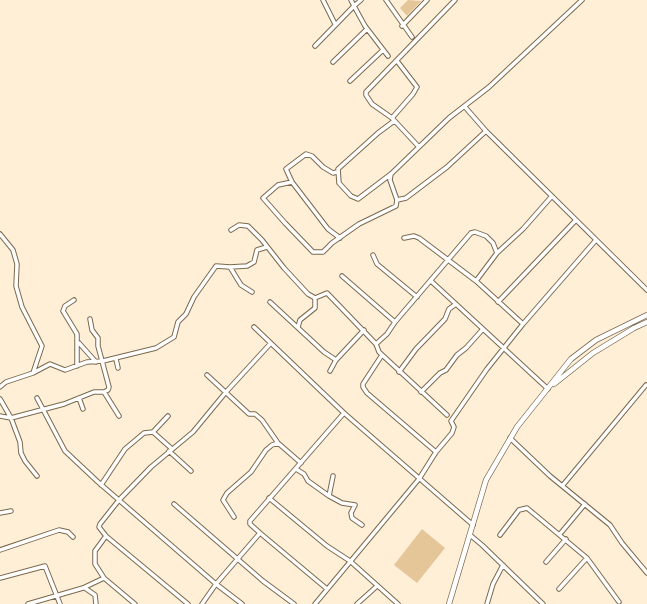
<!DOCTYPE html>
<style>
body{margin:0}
canvas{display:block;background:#ffefd7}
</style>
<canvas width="647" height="604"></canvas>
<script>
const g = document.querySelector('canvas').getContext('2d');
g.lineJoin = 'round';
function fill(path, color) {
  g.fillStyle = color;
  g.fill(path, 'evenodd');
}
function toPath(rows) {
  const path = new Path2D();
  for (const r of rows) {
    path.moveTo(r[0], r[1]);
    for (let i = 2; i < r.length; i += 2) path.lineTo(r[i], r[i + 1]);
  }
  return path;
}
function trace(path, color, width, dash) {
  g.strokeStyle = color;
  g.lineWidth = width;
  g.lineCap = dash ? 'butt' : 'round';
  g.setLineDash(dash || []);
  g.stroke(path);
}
const green = toPath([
 [408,0,421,1,407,16,400,8],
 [422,529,445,548,417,583,394,565]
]);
const minor = toPath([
 [323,0,335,24],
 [361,0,354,6,365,26,388,56],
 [386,0,412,37],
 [402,26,427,0],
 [315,46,354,6,351,0],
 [333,62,367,29],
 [350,81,383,50],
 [465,107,486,131,647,290],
 [392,118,413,94,417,87,397,61],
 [394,121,378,133,338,169,339,183,351,196,358,199,391,174,449,118,489,87,582,0],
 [419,147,392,118,372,104,366,95,366,92,455,0],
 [337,172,333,173,323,167,312,156,306,154,286,169,292,182,328,229,340,238],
 [391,174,390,180,397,200,406,198,447,167,486,131],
 [292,182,278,185,263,198,285,223,313,252,323,252,332,243,359,224,396,206,397,200],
 [231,230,239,225,248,226,262,240,284,268,308,294,315,298],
 [0,234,13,250,17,264,16,286,22,307,42,346,33,373],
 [404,238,414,236,419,238,476,281,523,324],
 [373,255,377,264,417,297],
 [230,267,247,266,254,262,257,250,267,247],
 [342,276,395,322],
 [431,281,548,389],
 [476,281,497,253,523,229,552,196],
 [74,300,65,306,63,311,77,334,77,366],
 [270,302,324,352,336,360],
 [498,302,576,220],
 [254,327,344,413,473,525],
 [298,327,300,320,315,308,315,298,327,293,376,344,379,352,447,415],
 [79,343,96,362],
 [376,344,387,334,395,322,471,233,475,232,486,236,493,243,497,253],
 [382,355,363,384,363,387,367,393,436,452],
 [116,359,118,368],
 [330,371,336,360,364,330],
 [399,372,416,349,445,319,449,309,456,304],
 [207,375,249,414,255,414,262,420,278,443,301,463],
 [0,387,6,382,33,373,50,364,65,370,87,362,103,361,156,348,174,337,178,322,186,314,194,297,216,266,230,267,241,285,252,292],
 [104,392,119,416],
 [421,392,440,373,446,370,457,355,466,348,483,329],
 [37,398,65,451,98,482,216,584,242,604],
 [79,398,83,409],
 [0,399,11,418,20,442,21,453,25,461,37,476],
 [0,416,11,418,64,404,94,392,104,392,108,390,109,387,98,346,98,338,92,330,90,319],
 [153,432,168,416],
 [510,438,550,476,610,525,622,543,647,573],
 [169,451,191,471],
 [296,469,304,474,308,481,329,496,342,503,355,505,351,513,352,518,362,525],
 [101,485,125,449,144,433,153,432,172,449],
 [563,485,646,385],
 [329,496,333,476],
 [269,498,327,546,350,561,398,604],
 [174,504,263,581,294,604],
 [0,513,11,511],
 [234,517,223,500,227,493,251,472,266,450,272,445,278,443],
 [560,534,585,504],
 [470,535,482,545,543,604],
 [500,535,519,510,527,508,587,558,619,602],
 [106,536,95,551,95,564,104,578,135,604],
 [0,550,59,530,68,532,73,537],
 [546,562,566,539],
 [0,578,45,566,60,604],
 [85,588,95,595,96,604],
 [327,589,260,533,250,524,250,521,344,413],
 [559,589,587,558],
 [28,604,83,588,104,578],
 [188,604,106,536,99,527,100,524,119,500,151,467,193,432,226,392,270,344],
 [202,604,216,584,260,533],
 [315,604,419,479,436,452,452,433,454,427,451,421,487,369,523,324,596,240],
 [357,604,377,586],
 [487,604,493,584,503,565]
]);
const tertiary = toPath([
 [554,384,593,353,634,328,647,322],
 [449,604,486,480,517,427,571,359,596,340,647,315]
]);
fill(green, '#e5c698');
trace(minor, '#7b694e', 5.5);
trace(tertiary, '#7b694e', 6);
trace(minor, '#fff', 3.5);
trace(tertiary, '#fff', 4.5);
</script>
